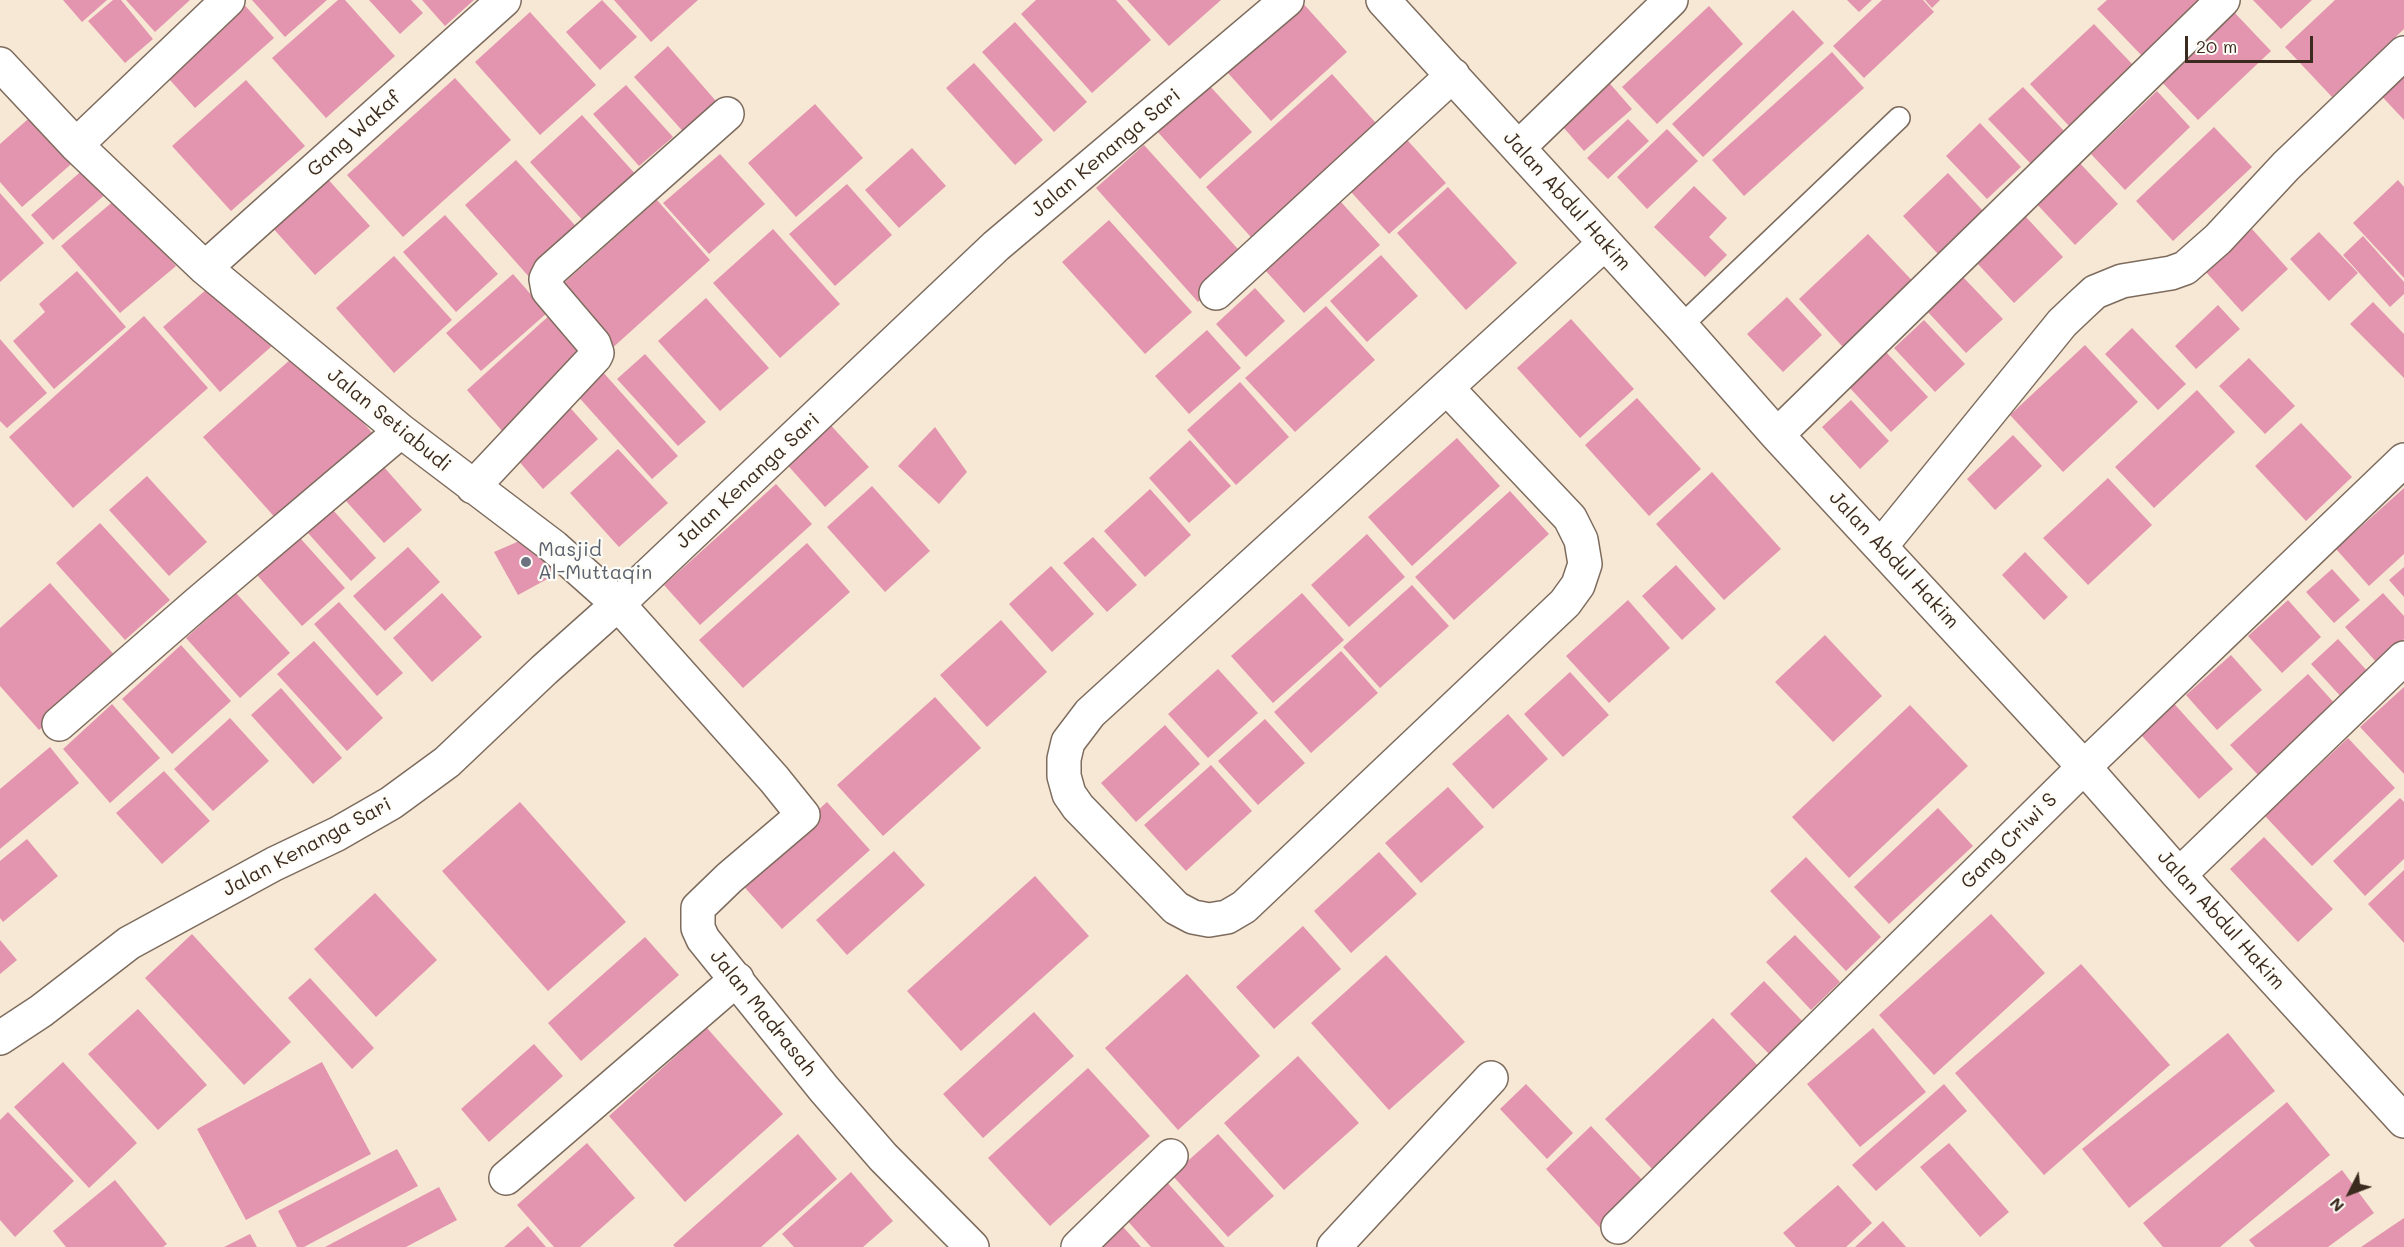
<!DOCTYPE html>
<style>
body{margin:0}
#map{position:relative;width:2404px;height:1247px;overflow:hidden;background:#f7e8d5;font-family:Mali,sans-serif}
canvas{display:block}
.north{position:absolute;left:2320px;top:1163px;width:60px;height:60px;-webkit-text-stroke:4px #fdfcf7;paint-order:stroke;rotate:228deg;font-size:16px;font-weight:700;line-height:24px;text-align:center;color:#3b2a1e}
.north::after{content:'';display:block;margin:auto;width:21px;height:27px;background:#3b2a1e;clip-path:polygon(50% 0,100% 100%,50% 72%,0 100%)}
.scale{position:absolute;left:2185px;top:36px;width:128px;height:27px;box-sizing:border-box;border:3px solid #3b2a1e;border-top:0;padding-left:8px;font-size:18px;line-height:21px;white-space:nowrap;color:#3b2a1e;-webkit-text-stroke:4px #fdfcf7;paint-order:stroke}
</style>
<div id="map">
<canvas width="2404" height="1247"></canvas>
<div class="north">N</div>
<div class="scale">20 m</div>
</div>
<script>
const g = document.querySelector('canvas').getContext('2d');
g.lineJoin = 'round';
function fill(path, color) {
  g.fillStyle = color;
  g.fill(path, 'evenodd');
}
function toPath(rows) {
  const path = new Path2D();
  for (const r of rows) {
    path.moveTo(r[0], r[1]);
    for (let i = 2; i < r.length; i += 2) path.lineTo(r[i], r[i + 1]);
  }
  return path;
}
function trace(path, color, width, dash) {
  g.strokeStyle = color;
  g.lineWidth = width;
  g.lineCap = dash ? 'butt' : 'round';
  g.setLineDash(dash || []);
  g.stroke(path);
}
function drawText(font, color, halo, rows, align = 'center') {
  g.font = font + ' Mali,sans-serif';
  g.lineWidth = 4.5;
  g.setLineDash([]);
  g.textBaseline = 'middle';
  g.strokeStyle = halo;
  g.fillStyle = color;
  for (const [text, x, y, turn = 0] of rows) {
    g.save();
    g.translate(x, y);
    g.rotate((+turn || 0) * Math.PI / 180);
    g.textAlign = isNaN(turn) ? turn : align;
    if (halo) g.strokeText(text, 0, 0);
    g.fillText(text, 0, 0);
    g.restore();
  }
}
const building = toPath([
 [63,0,107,0,82,22],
 [113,0,121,0,153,39,125,63,88,21],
 [126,0,190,0,155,32],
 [252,0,327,0,285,37],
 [338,0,345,0,395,56,326,118,272,58],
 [369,0,411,0,423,13,400,34],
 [422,0,474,0,445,26],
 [602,0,637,37,600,70,566,32],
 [614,0,698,0,651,42],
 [1036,0,1116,0,1151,40,1092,93,1021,14],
 [1127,0,1221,0,1169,46],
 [1300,0,1347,52,1271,121,1220,64],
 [1847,0,1872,0,1859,12],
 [1882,0,1923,0,1934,12,1864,78,1833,46],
 [1925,0,1940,0,1932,8],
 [2107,0,2206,0,2144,58,2097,9],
 [2253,0,2312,0,2281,29],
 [2335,0,2404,0,2404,29,2332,97,2285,47],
 [241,1,274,38,195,108,162,71],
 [1709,6,1743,44,1657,124,1622,87],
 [1793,10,1824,43,1703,157,1672,124],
 [2233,11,2271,51,2198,120,2160,80],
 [530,12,596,85,540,135,475,62],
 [1015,22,1087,102,1054,132,982,52],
 [2094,24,2133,65,2069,126,2030,84],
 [668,46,722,108,688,137,634,77],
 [1832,52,1864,88,1744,196,1712,160],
 [2404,62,2404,120,2375,89],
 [974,63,1043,140,1015,165,946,88],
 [1332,74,1383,131,1257,244,1206,187],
 [455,78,511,140,403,237,347,175],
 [1605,78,1632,109,1584,151,1557,120],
 [246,80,305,146,231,211,172,146],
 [1208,84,1252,132,1200,179,1156,130],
 [626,85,673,137,639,166,593,114],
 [2023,87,2065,132,2031,164,1988,119],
 [2157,91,2190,127,2125,190,2091,154],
 [815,104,863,158,796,217,748,163],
 [36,112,77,159,22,207,0,182,0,144],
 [582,115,638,177,586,224,530,162],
 [1628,119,1649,141,1608,179,1587,158],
 [1980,123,2021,167,1987,199,1946,156],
 [2214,127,2252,167,2173,241,2136,201],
 [1667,129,1698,161,1647,209,1617,177],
 [1400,132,1446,183,1389,234,1343,183],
 [1144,145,1246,258,1198,302,1096,188],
 [912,148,946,186,899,228,865,190],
 [720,154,765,204,709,254,663,203],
 [516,160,582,233,531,279,465,205],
 [2077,160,2118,204,2075,245,2034,201],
 [85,168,107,193,53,240,31,215],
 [1948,173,1983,211,1938,254,1903,216],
 [326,177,370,226,315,275,271,226],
 [2398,180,2404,187,2404,278,2353,223],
 [847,184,892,235,835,286,789,234],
 [1694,186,1727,218,1709,237,1727,255,1705,277,1654,227],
 [1448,187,1517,263,1466,310,1397,233],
 [0,193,44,243,0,282],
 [117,198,176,266,120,313,61,246],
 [657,200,710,260,609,351,555,291],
 [1341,202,1380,245,1304,313,1265,270],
 [445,215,498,274,456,312,403,252],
 [2026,217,2063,257,2014,303,1977,263],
 [1109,220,1192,312,1145,354,1062,262],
 [773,229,840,304,780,358,713,283],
 [2252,229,2288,269,2242,312,2206,272],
 [2319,232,2358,273,2329,301,2290,259],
 [1868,234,1922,291,1852,357,1799,299],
 [2363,236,2404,282,2404,294,2390,307,2343,255],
 [1381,255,1418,296,1367,342,1330,301],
 [394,256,452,320,394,373,336,308],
 [77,271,126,327,54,389,13,341,45,312,39,304],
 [513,274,547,313,481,371,446,333],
 [1963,277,2003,319,1966,353,1927,311],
 [215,282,272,346,220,392,163,327],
 [1255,288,1285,321,1246,357,1216,324],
 [1787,297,1822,335,1783,372,1747,334],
 [706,298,769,368,720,411,658,341],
 [2373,302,2404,334,2404,378,2350,324],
 [2218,305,2240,329,2196,369,2175,346],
 [1326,306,1375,360,1295,432,1245,378],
 [552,313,589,355,503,432,467,390],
 [144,316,208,388,73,508,9,437],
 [1571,319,1634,389,1580,438,1517,368],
 [1924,320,1965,364,1935,392,1894,348],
 [2132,328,2186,384,2158,410,2105,354],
 [1207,330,1241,368,1189,414,1155,376],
 [0,339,47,393,7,428,0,421],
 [2085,345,2138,402,2063,472,2010,415],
 [300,351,375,436,279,522,203,437],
 [1885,351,1928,397,1891,432,1848,386],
 [645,354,706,422,678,446,617,379],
 [2249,358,2295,406,2265,434,2219,386],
 [601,370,678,456,652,479,575,393],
 [1240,382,1289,437,1236,485,1187,430],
 [2197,390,2235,432,2154,508,2115,467],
 [1637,398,1701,469,1649,516,1585,445],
 [1851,400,1889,441,1860,469,1822,427],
 [565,402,598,439,543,489,510,451],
 [826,420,869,467,825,507,783,460],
 [2301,423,2352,477,2306,521,2255,466],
 [935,427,967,472,939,504,898,466],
 [2013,435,2042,466,1995,510,1967,479],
 [1457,438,1500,486,1412,566,1368,517],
 [1190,440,1231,486,1189,523,1149,478],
 [618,449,668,503,619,547,570,493],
 [375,457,422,510,384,543,337,491],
 [1712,472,1781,549,1724,600,1656,524],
 [147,476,207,542,169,576,109,510],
 [2108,478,2152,525,2088,585,2043,538],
 [776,484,812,524,700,625,664,585],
 [872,486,930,551,885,592,827,527],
 [2404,488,2404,554,2369,586,2336,549],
 [1150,489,1191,535,1145,577,1104,531],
 [1510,491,1549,534,1454,620,1415,577],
 [333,510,376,558,351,581,308,533],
 [100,523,170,600,125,640,56,563],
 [292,529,345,588,302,626,250,567],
 [1367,534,1405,577,1349,627,1311,585],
 [531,536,562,571,518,595,494,552],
 [1093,537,1137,585,1107,612,1063,563],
 [807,543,850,592,743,688,699,640],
 [408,547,440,582,385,631,353,596],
 [2025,552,2068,597,2044,620,2002,575],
 [1676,565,1716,609,1682,640,1642,596],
 [1051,566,1094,614,1052,652,1009,604],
 [2404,567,2404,597,2389,580],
 [2332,569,2360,600,2334,623,2306,592],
 [50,583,118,659,39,730,0,686,0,628],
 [1412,585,1449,626,1380,688,1343,647],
 [236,593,290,653,240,698,186,638],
 [442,593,482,637,432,682,393,638],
 [1302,593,1344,640,1273,703,1231,656],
 [2383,593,2404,616,2404,639,2377,663,2345,627],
 [1628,600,1670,648,1609,703,1566,656],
 [2288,600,2321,637,2282,673,2248,636],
 [339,602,403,673,377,696,314,624],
 [1001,620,1047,672,987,727,940,675],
 [1825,635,1882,696,1833,742,1775,682],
 [2338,639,2371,675,2344,700,2311,664],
 [314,641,383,718,347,751,277,674],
 [181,645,231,701,172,754,122,699],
 [1341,651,1378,693,1311,753,1274,712],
 [2231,655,2262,690,2217,730,2186,695],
 [1218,669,1258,713,1208,758,1168,714],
 [1570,672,1609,715,1563,757,1524,714],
 [2308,674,2337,706,2259,776,2230,745],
 [2404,687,2404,774,2360,727],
 [281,688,342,758,313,784,251,715],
 [935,697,981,748,883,836,837,785],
 [2168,697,2233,769,2199,799,2134,727],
 [112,704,160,758,110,803,63,749],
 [1910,705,1968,766,1849,878,1792,817],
 [1508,714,1548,759,1493,809,1452,764],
 [230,718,269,761,213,811,174,769],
 [1265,719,1305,763,1258,805,1218,761],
 [1165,725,1200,764,1136,822,1101,783],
 [2348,738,2395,788,2312,866,2265,816],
 [50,747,79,783,0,849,0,789],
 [1211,765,1252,811,1186,871,1144,825],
 [164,771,210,821,162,864,116,813],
 [1448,787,1484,827,1421,883,1385,843],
 [2400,798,2404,802,2404,859,2365,896,2333,861],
 [520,802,626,922,548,991,442,871],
 [827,802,870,850,782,929,739,881],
 [1938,808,1973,846,1889,924,1854,887],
 [2264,837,2333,909,2298,942,2230,869],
 [27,839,58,876,3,922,0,918,0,861],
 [894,851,925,885,847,955,816,920],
 [1379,852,1417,894,1351,953,1314,911],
 [1806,857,1881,937,1846,971,1770,891],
 [2404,870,2404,943,2368,904],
 [1035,876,1089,936,961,1051,907,991],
 [375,893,437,960,376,1017,314,949],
 [1991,914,2045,973,1934,1075,1879,1015],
 [1303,926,1341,969,1274,1029,1236,987],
 [192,934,291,1042,244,1085,145,978],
 [1795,935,1840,982,1811,1010,1766,962],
 [645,937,679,975,581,1061,548,1023],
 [0,940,17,960,0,974],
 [1386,955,1465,1042,1389,1110,1311,1023],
 [2081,964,2170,1065,2044,1175,1955,1073],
 [1187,974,1260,1056,1178,1130,1105,1048],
 [310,978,374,1048,352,1069,288,998],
 [1764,981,1804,1023,1770,1055,1730,1014],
 [138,1009,207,1085,158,1130,88,1054],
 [1034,1012,1074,1056,983,1138,943,1094],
 [1713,1018,1761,1069,1653,1170,1605,1119],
 [707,1028,783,1114,685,1202,609,1116],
 [1873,1028,1926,1092,1860,1147,1807,1084],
 [2228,1033,2275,1091,2129,1208,2082,1149],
 [534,1044,563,1076,489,1142,461,1109],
 [1298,1056,1359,1123,1284,1190,1224,1123],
 [63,1062,137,1143,89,1188,14,1107],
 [322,1062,371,1154,246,1220,197,1129],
 [1088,1068,1150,1136,1050,1226,988,1158],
 [1526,1084,1573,1133,1547,1159,1500,1109],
 [1944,1084,1967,1111,1876,1191,1852,1165],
 [2287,1102,2330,1155,2220,1247,2163,1247,2143,1223],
 [8,1112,74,1181,15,1237,0,1220,0,1120],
 [1591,1126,1647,1185,1601,1229,1546,1169],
 [798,1134,837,1179,761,1247,675,1247,673,1245],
 [1218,1134,1274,1196,1228,1237,1172,1175],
 [587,1143,635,1198,580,1247,554,1247,517,1205],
 [1949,1143,2009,1212,1980,1237,1920,1167],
 [397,1149,418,1186,304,1247,297,1247,278,1211],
 [2342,1170,2374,1213,2328,1247,2255,1247,2249,1240],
 [851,1172,893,1221,863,1247,794,1247,782,1234],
 [115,1180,167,1244,163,1247,66,1247,53,1231],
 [1165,1180,1225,1247,1151,1247,1124,1217],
 [1838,1185,1872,1223,1846,1247,1796,1247,1783,1233],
 [439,1187,457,1220,406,1247,325,1247],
 [2404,1218,2404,1247,2361,1247],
 [1117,1220,1141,1247,1087,1247],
 [1883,1221,1906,1247,1855,1247],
 [528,1226,546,1247,504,1247],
 [250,1234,257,1247,224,1247]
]);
const service = toPath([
 [1681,326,1899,118]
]);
const minor = toPath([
 [1383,0,1681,326,1777,435,2084,767,2179,875,2404,1121],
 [0,64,76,145,205,268,401,431,554,547,618,604,774,779,803,815,729,878,698,908,698,928,703,939,824,1089,883,1157,972,1247],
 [76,145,228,0],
 [1519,147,1671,0],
 [205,268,504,0],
 [1216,293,1453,75],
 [1447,388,1570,518,1581,540,1585,564,1578,585,1565,603,1244,907,1227,917,1209,920,1193,917,1176,908,1078,807,1069,794,1064,776,1064,759,1068,742,1090,713,1605,243],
 [1777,435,2223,0],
 [473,487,595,357,597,353,594,344,548,290,546,279,550,271,727,114],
 [1881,546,2062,323,2082,304,2095,292,2122,281,2171,273,2185,268,2218,239,2286,166,2404,53],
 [59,724,198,603,401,431],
 [2179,875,2404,658],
 [0,1038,41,1011,129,943,274,864,337,834,391,803,447,762,544,670,618,604,996,246,1287,0],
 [506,1178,737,979],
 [1618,1227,2084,767,2404,460],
 [1078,1247,1171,1156],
 [1334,1247,1491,1078]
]);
const markers = [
 [526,562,6,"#6b7280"]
];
const streetNames = [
 ["Gang Wakaf",354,134,-42],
 ["Jalan Kenanga Sari",1106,153,-40],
 ["Jalan Abdul Hakim",1567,201,48],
 ["Jalan Setiabudi",389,420,39],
 ["Jalan Kenanga Sari",748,481,-43],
 ["Jalan Abdul Hakim",1894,560,47],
 ["Gang Criwi S",2009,841,-45],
 ["Jalan Kenanga Sari",307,847,-28],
 ["Jalan Abdul Hakim",2221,920,48],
 ["Jalan Madrasah",763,1013,51]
];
const worshipNames = [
 ["Masjid",538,550],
 ["Al-Muttaqin",538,573]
];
fill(building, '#e394ae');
trace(service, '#7d6c5e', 24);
trace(minor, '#7d6c5e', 36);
trace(service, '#fff', 21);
trace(minor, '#fff', 33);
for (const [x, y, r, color] of markers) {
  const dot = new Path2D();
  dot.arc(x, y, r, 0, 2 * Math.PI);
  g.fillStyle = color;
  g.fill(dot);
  trace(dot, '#fdfcf7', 2);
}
drawText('20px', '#3b2a1e', '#fdfcf7', streetNames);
drawText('20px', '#5b616d', '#fdfcf7', worshipNames, 'left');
</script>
